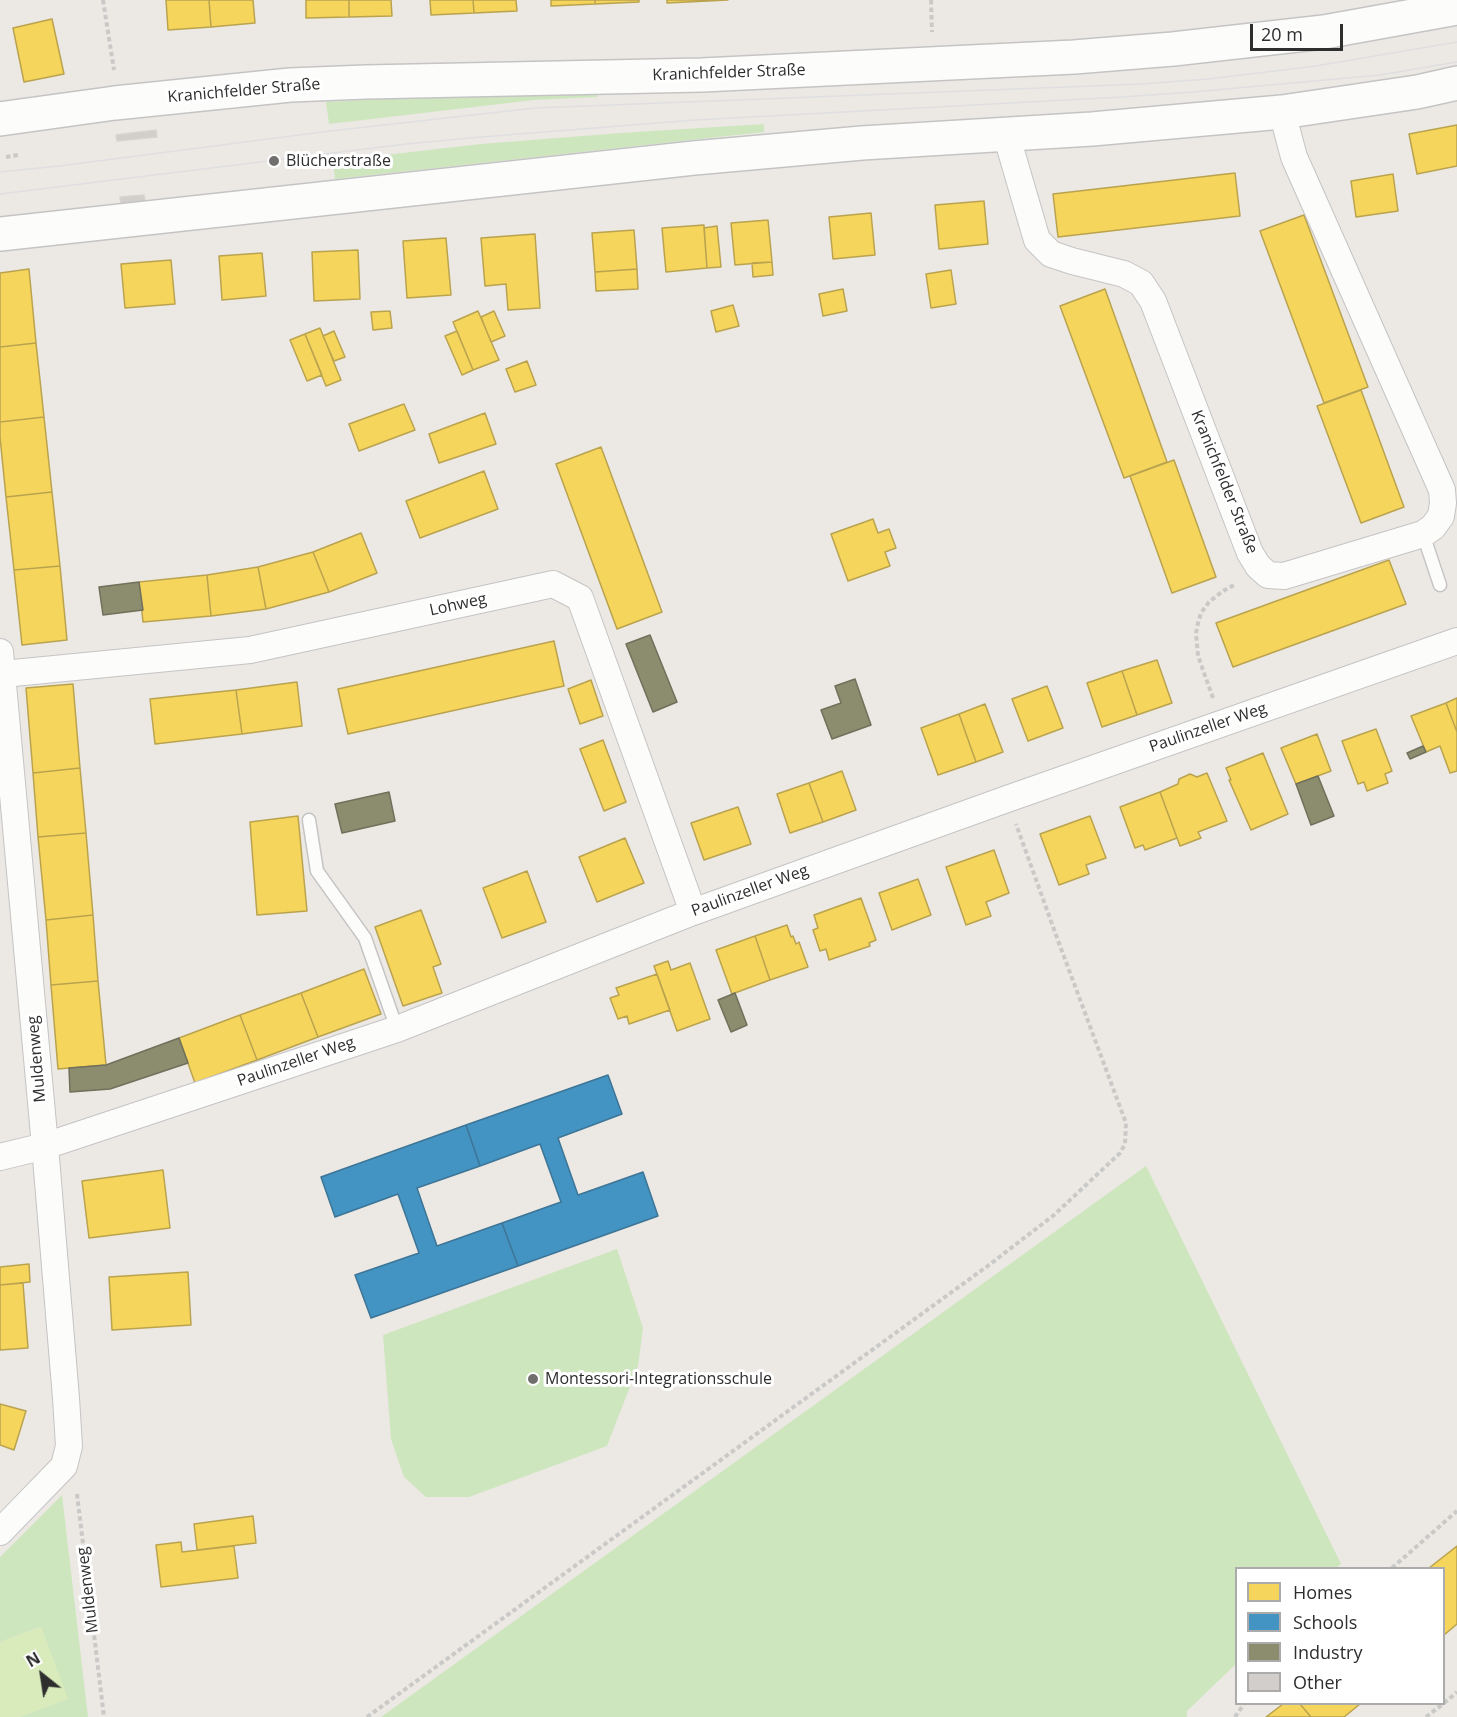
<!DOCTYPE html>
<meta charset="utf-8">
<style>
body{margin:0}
#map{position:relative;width:1457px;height:1717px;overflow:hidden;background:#ece8e4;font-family:"Open Sans",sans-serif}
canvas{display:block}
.legend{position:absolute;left:1235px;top:1567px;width:210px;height:138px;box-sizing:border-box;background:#fff;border:2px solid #ababab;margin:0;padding:8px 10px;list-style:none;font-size:18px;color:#2e2e2e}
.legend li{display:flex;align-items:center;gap:12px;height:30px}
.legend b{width:30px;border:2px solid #ababab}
.north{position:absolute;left:12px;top:1645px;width:60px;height:60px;-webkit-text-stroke:4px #fff;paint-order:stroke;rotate:330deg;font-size:16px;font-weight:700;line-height:24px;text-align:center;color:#2e2e2e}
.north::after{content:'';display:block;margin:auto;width:21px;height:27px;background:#2e2e2e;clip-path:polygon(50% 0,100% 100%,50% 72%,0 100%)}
.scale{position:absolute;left:1250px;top:24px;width:93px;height:27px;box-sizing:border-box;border:3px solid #2e2e2e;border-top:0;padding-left:8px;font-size:18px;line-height:21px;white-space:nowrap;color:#2e2e2e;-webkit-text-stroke:4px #fff;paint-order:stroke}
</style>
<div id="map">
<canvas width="1457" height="1717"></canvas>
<ul class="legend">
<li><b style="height:16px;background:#f6d55c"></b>Homes</li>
<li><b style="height:16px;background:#4393c3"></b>Schools</li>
<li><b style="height:16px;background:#8c8c6e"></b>Industry</li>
<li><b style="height:16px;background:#d1cecb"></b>Other</li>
</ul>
<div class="north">N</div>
<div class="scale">20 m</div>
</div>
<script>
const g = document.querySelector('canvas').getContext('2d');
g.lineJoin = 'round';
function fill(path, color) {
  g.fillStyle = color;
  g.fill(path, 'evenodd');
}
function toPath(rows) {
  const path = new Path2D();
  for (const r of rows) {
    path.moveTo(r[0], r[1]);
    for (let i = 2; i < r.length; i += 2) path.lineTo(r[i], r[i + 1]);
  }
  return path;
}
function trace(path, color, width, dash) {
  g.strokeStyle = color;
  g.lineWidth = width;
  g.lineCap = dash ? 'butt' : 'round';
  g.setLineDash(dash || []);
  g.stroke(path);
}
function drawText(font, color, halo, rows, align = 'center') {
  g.font = font + ' "Open Sans",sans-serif';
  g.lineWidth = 6;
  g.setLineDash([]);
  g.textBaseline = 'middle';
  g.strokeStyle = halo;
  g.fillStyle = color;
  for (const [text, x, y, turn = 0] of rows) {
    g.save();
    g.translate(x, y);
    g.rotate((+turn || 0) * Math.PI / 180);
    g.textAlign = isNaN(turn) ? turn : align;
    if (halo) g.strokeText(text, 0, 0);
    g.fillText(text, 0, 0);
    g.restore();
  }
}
const green = toPath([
 [598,92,597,97,534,100,329,124,326,102,477,94],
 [764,124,764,132,335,179,333,161,481,144,621,133],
 [1146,1166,1341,1564,1336,1568,1236,1568,1236,1664,1187,1711,1187,1717,381,1717],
 [617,1249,643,1328,638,1366,607,1446,469,1497,426,1497,404,1477,391,1439,383,1335],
 [62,1495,88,1717,19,1717,67,1699,41,1627,0,1642,0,1557]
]);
const pitch = toPath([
 [41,1627,68,1699,19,1717,0,1717,0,1642]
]);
const homes = toPath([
 [166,0,209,0,211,27,168,30,166,0],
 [209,0,253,0,255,23,211,27,209,0],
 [306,0,349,0,349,17,306,18,306,0],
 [349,0,391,0,392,16,349,17,349,0],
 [430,0,473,0,474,13,431,15,430,0],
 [473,0,516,0,517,11,474,13,473,0],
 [551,0,595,0,595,4,551,6,551,0],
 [595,0,639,0,639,2,595,4,595,0],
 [667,0,728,0,667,3,667,0],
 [52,19,64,74,24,82,13,28,52,19],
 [1457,125,1457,166,1417,174,1409,134,1457,125],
 [1235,173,1240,216,1058,237,1053,194,1235,173],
 [1393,174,1398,211,1356,217,1351,181,1393,174],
 [984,201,988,244,939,249,935,205,984,201],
 [871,213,875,255,833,259,829,217,871,213],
 [1304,215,1368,387,1324,403,1260,231,1304,215],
 [768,220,772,262,735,265,731,223,768,220],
 [704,225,707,268,666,272,662,228,704,225],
 [717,226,721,267,707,268,704,228,717,226],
 [634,230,637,269,595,272,592,233,634,230],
 [535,234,540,308,508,310,506,284,485,286,481,238,535,234],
 [446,238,451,295,407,298,403,241,446,238],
 [358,250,360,299,314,301,312,252,358,250],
 [262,253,266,296,222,300,219,256,262,253],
 [171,260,175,304,125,308,121,264,171,260],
 [772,262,773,275,753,277,752,263,772,262],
 [29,269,36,343,0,347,0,273,29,269],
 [637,269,638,289,596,291,595,272,637,269],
 [951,270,956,304,931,308,926,274,951,270],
 [843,289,847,311,823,316,819,294,843,289],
 [1105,289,1167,462,1124,478,1060,306,1105,289],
 [733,305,739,326,716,332,711,311,733,305],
 [390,311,392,328,373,330,371,312,390,311],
 [478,311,499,360,473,370,453,322,478,311],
 [494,311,505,336,491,342,481,317,494,311],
 [320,328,341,380,326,386,305,334,320,328],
 [334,331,345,357,334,361,323,336,334,331],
 [457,331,473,370,462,375,445,336,457,331],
 [305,334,322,375,307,381,290,340,305,334],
 [36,343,44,417,0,422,0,347,36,343],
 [527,361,536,385,515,392,506,369,527,361],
 [1361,390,1404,507,1361,523,1317,406,1361,390],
 [404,404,415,430,359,451,349,424,404,404],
 [485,413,496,444,439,463,429,434,485,413],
 [44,417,52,492,6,497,0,437,0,422,44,417],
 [601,447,662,612,617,629,556,464,601,447],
 [1174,460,1216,577,1172,593,1130,476,1174,460],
 [484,471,498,509,420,538,406,501,484,471],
 [52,492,60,566,14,570,6,497,52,492],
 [873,519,878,533,889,529,896,548,885,552,890,566,848,581,831,534,873,519],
 [361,533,377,573,329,592,313,552,361,533],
 [313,552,329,592,266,609,258,567,313,552],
 [1389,560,1406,604,1233,667,1216,623,1389,560],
 [60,566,67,640,22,645,14,570,60,566],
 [258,567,266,609,211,616,207,575,258,567],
 [207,575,211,616,143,622,139,582,207,575],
 [554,641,564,686,348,734,338,689,554,641],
 [1157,660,1172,703,1137,715,1122,671,1157,660],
 [1122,671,1137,715,1102,727,1087,683,1122,671],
 [591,680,603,716,580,724,568,689,591,680],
 [297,682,302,726,242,734,236,690,297,682],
 [73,684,80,768,33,773,26,688,73,684],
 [1047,686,1063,728,1028,741,1012,699,1047,686],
 [236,690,242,734,155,744,150,699,236,690],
 [1457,698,1457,732,1446,703,1457,698],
 [1446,703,1457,732,1457,771,1450,773,1440,746,1426,752,1411,716,1446,703],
 [985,704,1003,752,976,762,959,714,985,704],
 [959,714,976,762,938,775,921,728,959,714],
 [1376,729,1392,771,1385,774,1388,783,1367,791,1364,782,1358,784,1342,741,1376,729],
 [1317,734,1331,771,1296,784,1281,748,1317,734],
 [603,740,626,802,604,811,580,749,603,740],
 [1263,753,1288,814,1251,830,1229,780,1231,780,1226,768,1263,753],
 [80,768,86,833,38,837,33,773,80,768],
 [842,771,856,810,823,822,809,783,842,771],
 [1207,773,1227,821,1198,832,1201,838,1180,846,1160,792,1178,784,1179,779,1190,774,1197,777,1207,773],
 [809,783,823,822,790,833,777,794,809,783],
 [1160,792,1177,838,1145,850,1143,845,1135,848,1120,807,1160,792],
 [738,807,751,844,704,860,691,823,738,807],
 [298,816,307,911,257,915,250,822,298,816],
 [1090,816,1106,858,1086,865,1089,874,1059,885,1040,834,1090,816],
 [86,833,93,915,46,920,38,837,86,833],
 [625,838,644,883,597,902,579,857,625,838],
 [994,850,1009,893,986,902,991,916,966,925,946,867,994,850],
 [527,871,546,922,502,938,483,888,527,871],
 [918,879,931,915,892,930,879,893,918,879],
 [861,898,876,940,869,943,870,946,829,960,826,949,820,951,813,930,818,928,814,915,861,898],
 [421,910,441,964,433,967,442,993,403,1006,375,927,421,910],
 [93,915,98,981,51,985,46,920,93,915],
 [787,925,791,937,793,936,796,944,799,942,808,967,770,980,755,936,787,925],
 [755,936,770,980,732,994,716,950,755,936],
 [668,961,671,970,690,963,710,1019,677,1031,654,966,668,961],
 [364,969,381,1014,318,1037,301,993,364,969],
 [657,974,670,1010,629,1024,627,1016,618,1019,610,998,619,995,616,988,657,974],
 [98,981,106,1065,58,1069,51,985,98,981],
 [301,993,318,1037,257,1060,240,1015,301,993],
 [240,1015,257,1060,195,1083,179,1038,240,1015],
 [163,1170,170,1228,89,1238,82,1181,163,1170],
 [29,1264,30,1282,0,1285,0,1267,29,1264],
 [188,1272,191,1325,112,1330,109,1277,188,1272],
 [23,1283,28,1348,0,1350,0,1285,23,1283],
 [0,1404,26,1411,14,1450,0,1445,0,1404],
 [253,1516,256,1543,197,1550,194,1524,253,1516],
 [181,1542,182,1552,234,1546,238,1578,161,1587,156,1545,181,1542],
 [1457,1546,1457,1624,1444,1635,1444,1568,1429,1568,1457,1546],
 [1283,1704,1300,1704,1311,1717,1266,1717,1283,1704],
 [1300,1704,1360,1704,1344,1717,1311,1717,1300,1704]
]);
const schools = toPath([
 [608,1075,622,1114,558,1138,578,1195,643,1172,658,1216,518,1266,502,1223,561,1202,540,1144,480,1166,466,1125,608,1075],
 [466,1125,480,1166,417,1188,437,1246,502,1223,518,1266,371,1318,355,1275,419,1253,398,1194,335,1217,321,1177,466,1125]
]);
const industry = toPath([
 [139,582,143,610,103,615,99,587,139,582],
 [650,635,677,702,653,712,626,644,650,635],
 [855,679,871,725,832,739,821,710,841,703,835,686,855,679],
 [1423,746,1426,752,1410,759,1407,753,1423,746],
 [1318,776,1334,816,1311,825,1296,784,1318,776],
 [389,792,395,821,342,833,335,804,389,792],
 [735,993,747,1025,731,1032,718,1000,735,993],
 [179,1038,188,1063,110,1089,70,1092,69,1068,106,1065,179,1038]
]);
const building = toPath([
 [156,130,157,137,117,141,116,135,156,130],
 [144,195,145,201,121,204,120,197,144,195]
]);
const path = toPath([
 [103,0,114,70],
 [931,0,932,32],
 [6,157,18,155],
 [1213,698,1198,656,1196,633,1198,623,1201,613,1209,602,1223,591,1236,584],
 [77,1494,104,1717],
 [1392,1568,1457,1511],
 [1444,1703,1457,1692],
 [367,1717,989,1265,1054,1215,1120,1153,1125,1144,1126,1123,1056,935,1016,824],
 [1235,1717,1244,1704],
 [1426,1717,1443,1704]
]);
const service = toPath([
 [1423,534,1440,585],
 [309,820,317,871,365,938,397,1029]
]);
const minor = toPath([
 [1006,134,1037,240,1051,254,1072,261,1124,274,1141,283,1153,301,1250,553,1258,566,1268,575,1284,576,1423,534,1433,527,1441,516,1443,503,1442,490,1294,157,1282,112],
 [0,652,45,1146,66,1398,69,1446,64,1466,0,1532],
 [3,674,250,650,553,584,580,598,693,912],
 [0,1157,45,1146,397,1029,693,912,1007,799,1457,641]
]);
const secondary = toPath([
 [0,119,115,103,290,85,366,82,702,75,1074,57,1173,49,1324,32,1457,8],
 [0,234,694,158,862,143,1092,129,1282,112,1417,92,1457,83]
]);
const tram = toPath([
 [0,172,59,166,330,131,535,108,1142,84,1208,79,1316,66,1457,42],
 [0,194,406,144,481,137,695,120,1122,97,1193,92,1380,75,1457,62]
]);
const markers = [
 [274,161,6,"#706f6e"],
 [533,1379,6,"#706f6e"]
];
const streetNames = [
 ["Kranichfelder Straße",729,73,-2],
 ["Kranichfelder Straße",244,91,-5],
 ["Kranichfelder Straße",1224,482,68],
 ["Lohweg",458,605,-12],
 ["Paulinzeller Weg",1208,728,-19],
 ["Paulinzeller Weg",750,891,-20],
 ["Muldenweg",37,1059,-95],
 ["Paulinzeller Weg",296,1062,-19],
 ["Muldenweg",88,1590,-97]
];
const poiNames = [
 ["Blücherstraße",286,161],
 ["Montessori-Integrationsschule",545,1379]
];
fill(green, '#cee6be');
fill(pitch, '#d9eabb');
fill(homes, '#f6d55c');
trace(homes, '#baa34e', 1.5);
fill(schools, '#4393c3');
trace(schools, '#3d7596', 1.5);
fill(industry, '#8c8c6e');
trace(industry, '#70705b', 1.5);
fill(building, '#d1cecb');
trace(building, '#d7d4d0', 1.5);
trace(service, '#c5c4c5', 15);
trace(minor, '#c5c4c5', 28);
trace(secondary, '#c5c4c5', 36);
trace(path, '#c9c9c8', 4, [4.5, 3]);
trace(service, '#fcfcfb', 12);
trace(minor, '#fcfcfb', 26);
trace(secondary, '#fcfcfb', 33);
trace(tram, '#dfdfe1', 1.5);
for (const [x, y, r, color] of markers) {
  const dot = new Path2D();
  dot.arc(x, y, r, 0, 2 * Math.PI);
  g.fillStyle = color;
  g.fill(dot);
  trace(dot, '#fff', 2);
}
drawText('16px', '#2e2e2e', '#fff', streetNames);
drawText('16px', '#2e2e2e', '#fff', poiNames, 'left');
</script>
